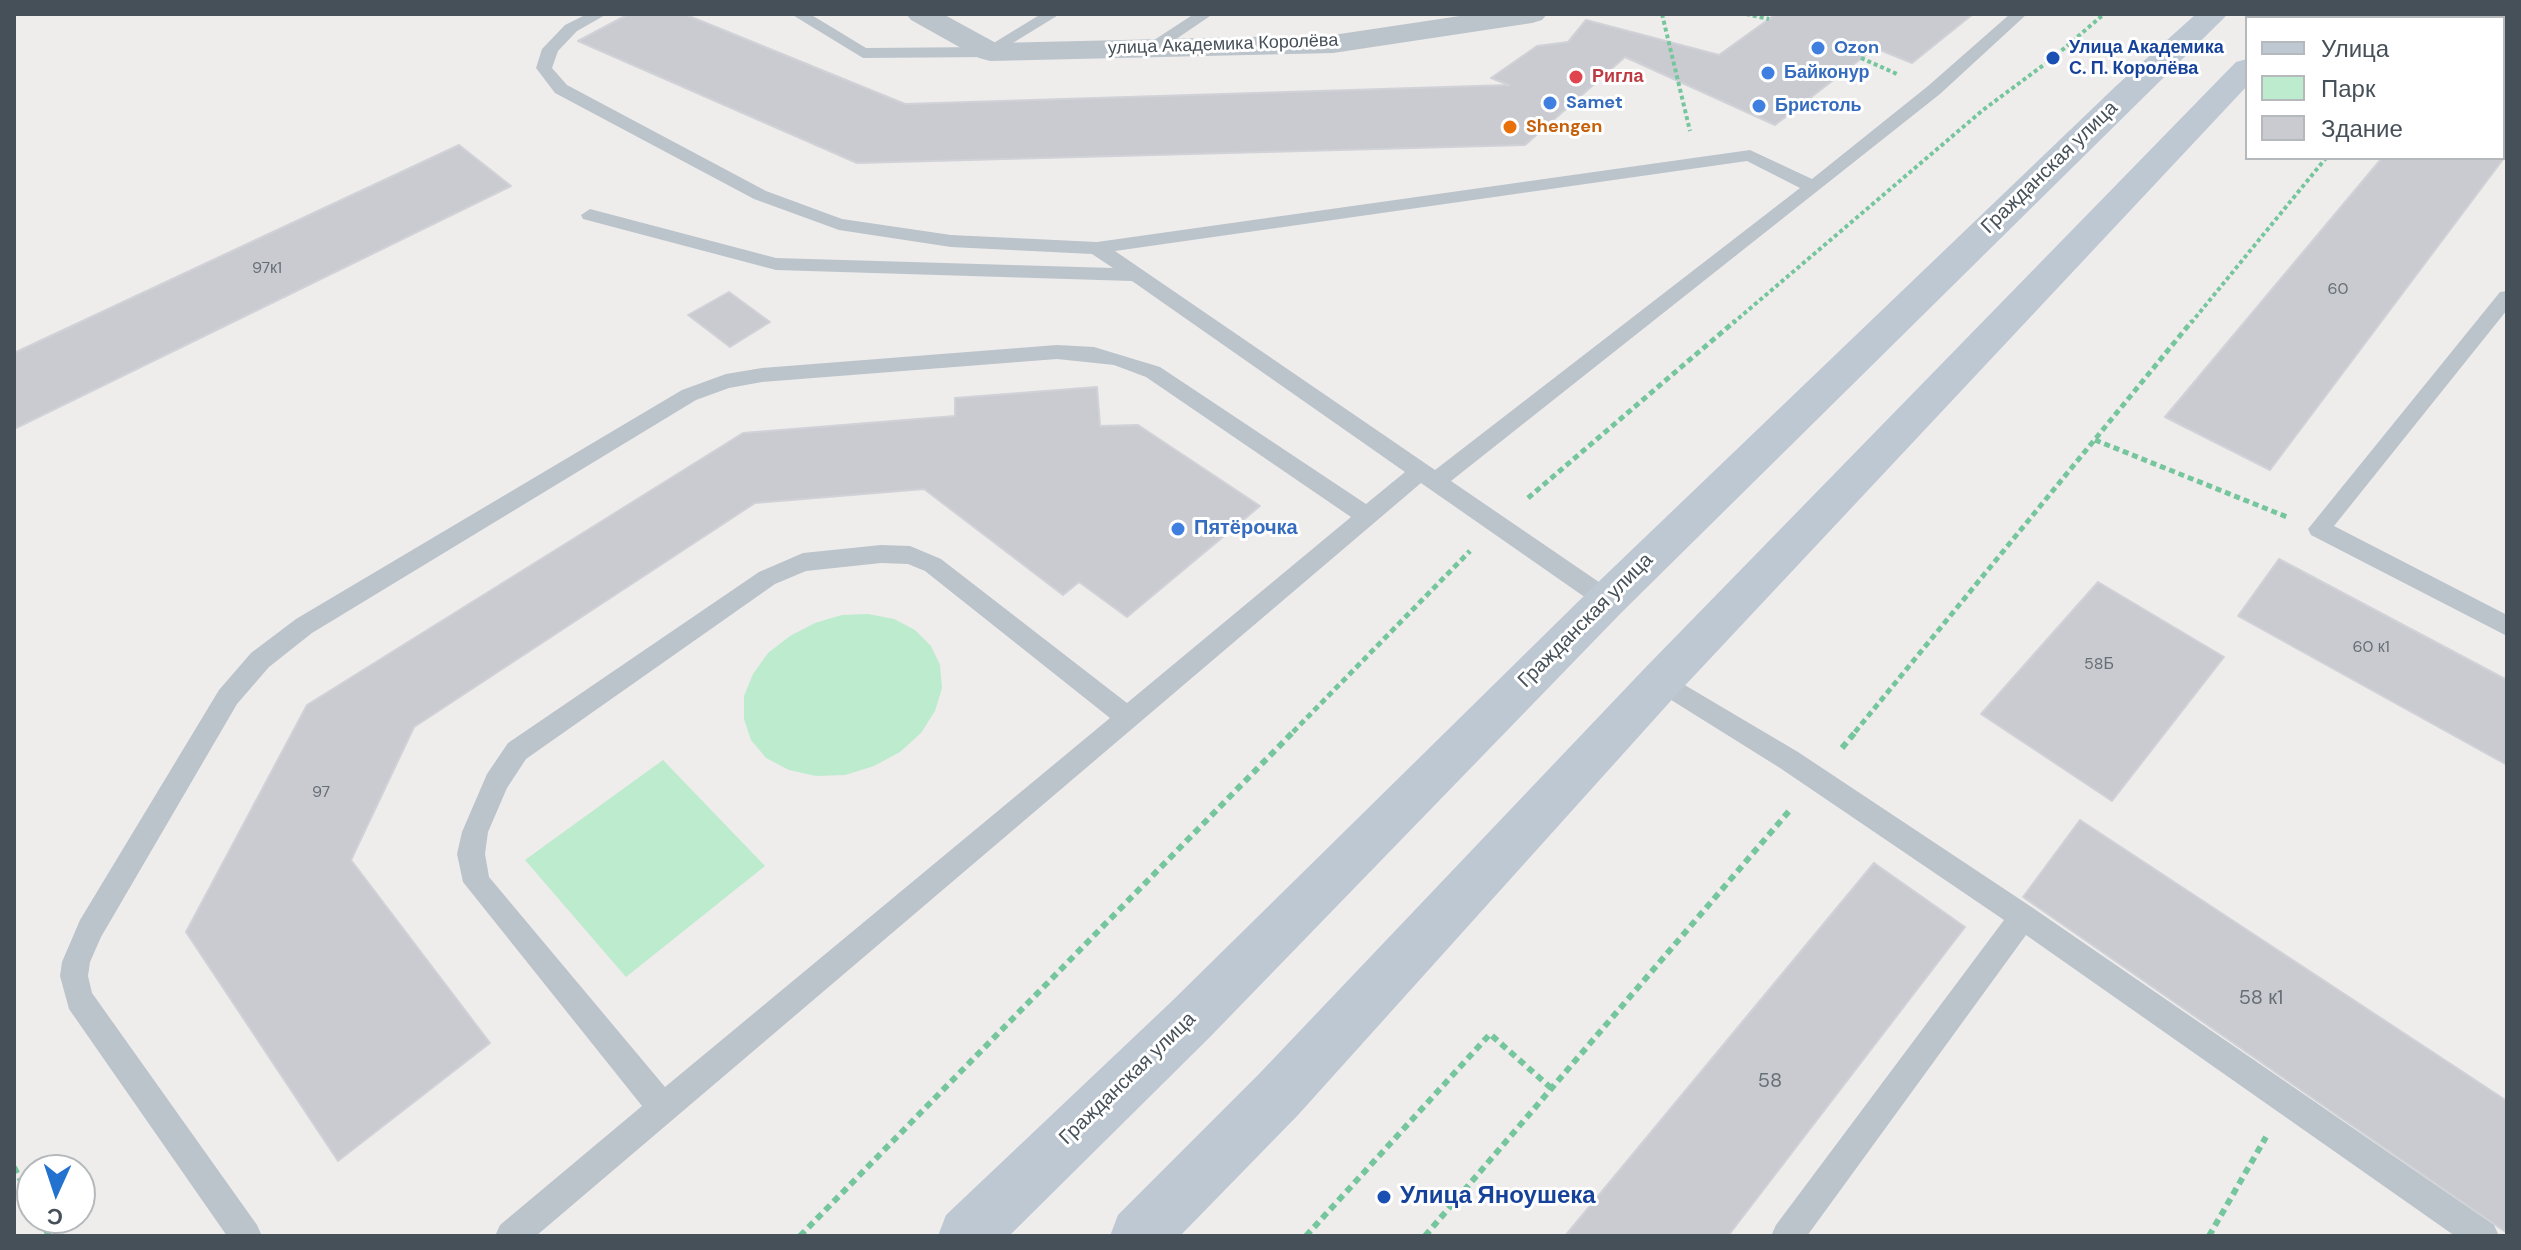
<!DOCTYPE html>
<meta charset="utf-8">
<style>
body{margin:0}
#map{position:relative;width:2521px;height:1250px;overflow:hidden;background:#efecec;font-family:"DM Sans",sans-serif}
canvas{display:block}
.frame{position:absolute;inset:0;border:16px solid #465058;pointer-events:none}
.legend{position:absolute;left:2245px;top:16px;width:260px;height:144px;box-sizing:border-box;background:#fff;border:2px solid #b5b9bc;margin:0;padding:10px 14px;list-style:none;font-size:24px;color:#465058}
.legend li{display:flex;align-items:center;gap:16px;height:40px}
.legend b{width:40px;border:2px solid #b5b9bc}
.north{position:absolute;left:16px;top:1154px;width:80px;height:80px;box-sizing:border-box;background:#fff;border:2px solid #b5b9bc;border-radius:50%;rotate:183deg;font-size:22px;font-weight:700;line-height:32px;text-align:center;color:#465058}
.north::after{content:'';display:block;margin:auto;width:28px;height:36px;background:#2472d0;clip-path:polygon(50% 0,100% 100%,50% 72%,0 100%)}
</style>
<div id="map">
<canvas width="2521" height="1250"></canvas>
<div class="frame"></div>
<ul class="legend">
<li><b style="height:10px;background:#bdc8d2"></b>Улица</li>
<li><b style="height:22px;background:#bcebcd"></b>Парк</li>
<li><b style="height:22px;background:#cacbd1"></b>Здание</li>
</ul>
<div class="north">С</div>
</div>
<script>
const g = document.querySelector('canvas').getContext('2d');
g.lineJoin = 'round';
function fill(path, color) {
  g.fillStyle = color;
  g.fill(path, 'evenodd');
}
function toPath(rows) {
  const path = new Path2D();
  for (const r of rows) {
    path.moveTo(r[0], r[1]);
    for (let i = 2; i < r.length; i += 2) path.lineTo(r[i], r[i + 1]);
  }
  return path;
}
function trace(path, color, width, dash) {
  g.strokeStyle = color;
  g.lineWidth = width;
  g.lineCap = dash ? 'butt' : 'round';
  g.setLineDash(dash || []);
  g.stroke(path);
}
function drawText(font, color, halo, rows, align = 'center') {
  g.font = font + ' "DM Sans",sans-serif';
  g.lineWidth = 6;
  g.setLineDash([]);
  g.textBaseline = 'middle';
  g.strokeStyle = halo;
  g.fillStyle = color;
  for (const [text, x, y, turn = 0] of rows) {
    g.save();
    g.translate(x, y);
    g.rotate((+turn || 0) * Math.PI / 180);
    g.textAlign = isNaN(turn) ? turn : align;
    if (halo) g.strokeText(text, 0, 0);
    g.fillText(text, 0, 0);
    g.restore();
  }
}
const green = toPath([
 [868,614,894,619,915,630,931,646,940,665,942,688,935,711,921,733,900,752,874,766,845,775,816,776,789,770,766,758,751,740,744,719,744,696,753,674,768,653,790,636,815,623,842,615],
 [663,760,765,866,626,977,525,860]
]);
const building = toPath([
 [629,14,684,14,905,104,1509,85,1491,78,1537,46,1568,42,1586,20,1719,55,1776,14,1973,14,1912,63,1875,48,1775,125,1625,57,1525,145,857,163,578,41,629,14],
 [459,145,511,186,14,429,14,353,459,145],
 [2382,158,2504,158,2270,470,2165,417,2382,158],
 [729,292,770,322,730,347,688,315,729,292],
 [1097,387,1100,426,1138,425,1260,506,1127,617,1079,582,1063,595,924,489,755,503,414,727,351,860,490,1043,338,1161,186,932,307,705,743,433,955,416,955,398,1097,387],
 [2279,559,2507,680,2507,765,2238,616,2279,559],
 [2098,582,2224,657,2112,801,1981,714,2098,582],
 [2080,820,2507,1101,2507,1233,2023,897,2080,820],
 [1874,863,1965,927,1728,1236,1565,1236,1874,863]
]);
const pathFar2 = toPath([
 [1662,14,1690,131],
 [1746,14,1769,19],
 [2417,14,2429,18],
 [2479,18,2483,14],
 [2503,31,2507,31],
 [1861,58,1897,74],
 [1733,323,1983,110,2053,58,2104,14],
 [2191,323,2326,158]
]);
const pathFar1 = toPath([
 [2095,440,2287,517],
 [1528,498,1735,321],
 [1293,732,1470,551],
 [1855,732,2192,321]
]);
const path = toPath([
 [1842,748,1857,730],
 [14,1167,32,1203],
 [40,1218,49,1236],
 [800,1236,1295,730],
 [1306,1236,1490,1034,1551,1088],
 [1425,1236,1790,810],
 [2209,1236,2266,1137]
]);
const lane = toPath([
 [587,14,607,14,577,31,558,51,552,68,567,85,766,191,842,219,951,235,1097,242,1750,150,1812,179,1928,86,2010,14,2027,14,1940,94,1451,481,1615,593,1619,600,1615,607,1607,609,1599,607,1421,483,536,1236,495,1236,500,1225,642,1106,463,882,457,854,462,832,487,774,508,743,759,572,803,553,881,545,910,546,941,559,1127,703,1351,517,1146,377,1114,365,1057,359,762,382,729,388,696,400,312,633,269,667,237,704,101,937,90,962,88,976,92,993,257,1225,262,1236,227,1236,69,1009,60,976,62,962,80,920,219,690,251,653,296,619,682,390,726,374,762,368,1057,345,1094,347,1160,367,1366,504,1405,472,1132,281,776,270,583,219,581,215,590,209,776,258,1113,268,1092,254,951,247,839,230,754,199,555,93,536,68,542,49,565,25,587,14],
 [1747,161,1800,188,1435,470,1115,251,1747,161],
 [881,563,908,564,925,571,1110,718,665,1087,489,877,485,854,488,832,507,788,526,759,775,584,806,571,881,563],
 [791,14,810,14,866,48,987,47,1041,14,1060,14,990,57,863,58,791,14],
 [1194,14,1213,14,1160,50,1148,50,1148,44,1194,14],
 [2507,291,2507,310,2334,526,2507,615,2507,636,2311,535,2308,529,2500,292,2507,291],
 [1661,671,1798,752,2033,908,2494,1225,2499,1236,2455,1236,2026,935,1807,1236,1771,1236,1776,1225,2004,920,1780,768,1652,688,1649,681,1652,674,1661,671]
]);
const street = toPath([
 [906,14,943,14,996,43,1333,35,1473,14,1547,14,1542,20,1532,23,1333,53,990,61,979,58,911,20,906,14],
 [2314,14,2352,14,2355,18,2317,18,2314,14],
 [2503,68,2507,69,2507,87,2503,86,2503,68]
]);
const secondary = toPath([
 [2196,14,2228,14,1622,612,1209,1038,1009,1236,938,1236,946,1215,1171,1002,1592,588,2117,85,2196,14],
 [2285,14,2316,14,2313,18,2282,18,2285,14],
 [2247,59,2247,86,1677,694,1298,1115,1180,1236,1110,1236,1118,1215,1258,1075,1645,668,2236,62,2247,59]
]);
const markers = [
 [1818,48,8,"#3f7fe0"],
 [2053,58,8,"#1a4fb4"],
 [1768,73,8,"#3f7fe0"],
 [1576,77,8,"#e0444e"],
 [1550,103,8,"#3f7fe0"],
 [1759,106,8,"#3f7fe0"],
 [1510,127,8,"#e8710a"],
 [1178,529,8,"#3f7fe0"],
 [1384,1197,8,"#1a4fb4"]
];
const numberNames = [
 ["97к1",267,269],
 ["60",2338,290],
 ["60 к1",2371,648],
 ["58Б",2099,665],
 ["97",321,793]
];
const farStreetnames = [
 ["улица Академика Королёва",1223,45,-2]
];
const farShopnames = [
 ["Ozon",1834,48],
 ["Байконур",1784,73],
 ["Samet",1566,103],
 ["Бристоль",1775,106]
];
const farTransitnames = [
 ["Улица Академика",2069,48],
 ["С. П. Королёва",2069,69]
];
const farHealthnames = [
 ["Ригла",1592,77]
];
const farFoodnames = [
 ["Shengen",1526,127]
];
const streetNames = [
 ["Гражданская улица",2050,168,-44],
 ["Гражданская улица",1586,621,-45],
 ["Гражданская улица",1128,1079,-44]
];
const shopNames = [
 ["Пятёрочка",1194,529]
];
const nearNumbernames = [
 ["58 к1",2261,999],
 ["58",1770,1082]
];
const nearTransitnames = [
 ["Улица Яноушека",1400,1197]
];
fill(green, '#bcebcd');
fill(building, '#cacbd1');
trace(building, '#d0d2d7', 2);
trace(pathFar2, '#76c69d', 4, [4, 3]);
trace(pathFar1, '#76c69d', 5, [6, 4]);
trace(path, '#76c69d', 6, [7, 5]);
fill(lane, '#bbc4cb');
fill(street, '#bbc4cb');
fill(secondary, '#bdc8d2');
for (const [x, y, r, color] of markers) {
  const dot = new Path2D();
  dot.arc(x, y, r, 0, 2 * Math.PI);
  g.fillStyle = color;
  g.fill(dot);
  trace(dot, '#fff', 3);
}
drawText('16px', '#676f76', null, numberNames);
drawText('18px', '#465058', '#fff', farStreetnames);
drawText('bold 18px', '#366cbe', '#fff', farShopnames, 'left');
drawText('bold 18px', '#164399', '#fff', farTransitnames, 'left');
drawText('bold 18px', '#be3a42', '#fff', farHealthnames, 'left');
drawText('bold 18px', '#c56008', '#fff', farFoodnames, 'left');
drawText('20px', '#465058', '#fff', streetNames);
drawText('bold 20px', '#366cbe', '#fff', shopNames, 'left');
drawText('20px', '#676f76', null, nearNumbernames);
drawText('bold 24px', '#164399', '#fff', nearTransitnames, 'left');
</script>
